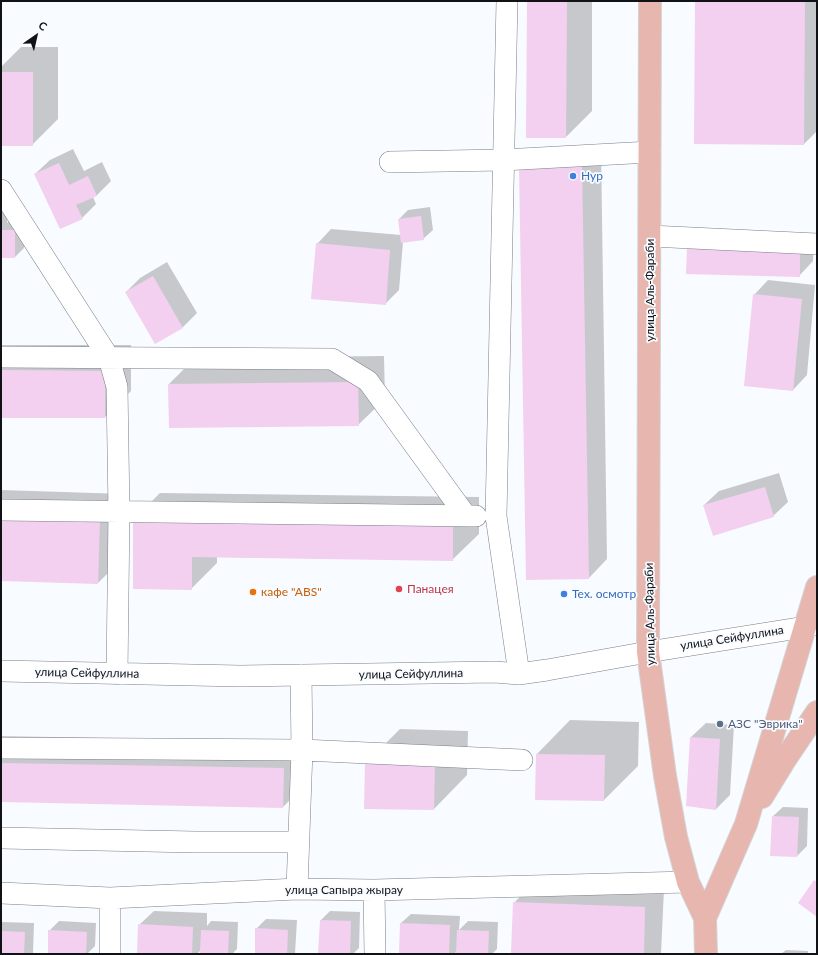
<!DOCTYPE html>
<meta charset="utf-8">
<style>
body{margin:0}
#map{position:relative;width:818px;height:955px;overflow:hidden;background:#f8fbff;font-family:Lato,sans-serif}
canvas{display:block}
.frame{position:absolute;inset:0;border:2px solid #101215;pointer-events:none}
.north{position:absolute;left:16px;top:16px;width:40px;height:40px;-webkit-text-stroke:3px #f8fbff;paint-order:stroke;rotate:34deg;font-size:11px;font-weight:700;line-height:16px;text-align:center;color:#101215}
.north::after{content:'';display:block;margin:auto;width:14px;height:18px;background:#101215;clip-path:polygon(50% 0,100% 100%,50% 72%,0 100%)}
</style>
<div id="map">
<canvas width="818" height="955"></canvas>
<div class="frame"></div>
<div class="north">С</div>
</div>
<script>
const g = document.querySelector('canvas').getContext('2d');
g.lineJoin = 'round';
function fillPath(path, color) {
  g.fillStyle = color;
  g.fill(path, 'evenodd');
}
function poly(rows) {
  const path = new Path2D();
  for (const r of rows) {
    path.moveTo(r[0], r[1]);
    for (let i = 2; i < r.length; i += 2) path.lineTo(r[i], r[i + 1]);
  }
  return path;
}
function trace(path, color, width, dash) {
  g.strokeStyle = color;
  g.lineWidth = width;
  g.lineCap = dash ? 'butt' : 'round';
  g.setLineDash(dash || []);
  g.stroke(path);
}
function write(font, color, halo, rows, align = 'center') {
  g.font = font + ' Lato,sans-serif';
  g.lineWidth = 3.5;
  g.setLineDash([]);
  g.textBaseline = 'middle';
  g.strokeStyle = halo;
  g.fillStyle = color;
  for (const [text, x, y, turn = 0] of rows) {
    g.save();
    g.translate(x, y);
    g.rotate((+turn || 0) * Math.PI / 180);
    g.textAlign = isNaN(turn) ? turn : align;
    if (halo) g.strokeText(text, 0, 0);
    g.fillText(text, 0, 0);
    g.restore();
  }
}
const shadow = poly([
 [528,1,592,1,592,111,566,137],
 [696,1,817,1,817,131,804,144],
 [21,47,58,47,58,119,32,145,1,145,1,67],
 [601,147,607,559,589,578,520,167],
 [73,149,84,171,102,162,111,181,97,195,93,197,96,204,82,218,35,174,50,160],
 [1,180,8,181,7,223,9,221,25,221,24,248,15,257,1,257],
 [430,207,433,230,423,239,403,242,399,290,385,304,317,244,331,229,401,235,399,219,408,210],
 [814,236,813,261,799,276,687,273],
 [167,262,197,313,183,327,156,343,126,292,140,278],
 [768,280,815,285,807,375,793,390,754,295],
 [1,345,131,345,131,391,105,417,1,417],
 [384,356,385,399,358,425,169,384,195,358],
 [779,473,788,502,773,516,704,505,719,491],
 [1,490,125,494,124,557,98,583,1,580],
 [160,493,479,497,479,534,452,560,217,557,217,563,191,589,134,519],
 [570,720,639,722,638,766,604,800,537,754],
 [706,723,734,725,730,795,716,809,687,805,691,737],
 [400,729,468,731,467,775,434,809,366,763],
 [1,736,310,742,309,781,283,807,1,801],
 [783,807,808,808,807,846,797,856,773,816],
 [532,884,664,889,661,954,512,954,514,903],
 [154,911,207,913,207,926,211,921,238,922,237,949,232,954,201,954,201,950,197,954,138,954,139,925],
 [330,911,360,912,359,948,353,954,319,954,321,920],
 [411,914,460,916,459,930,468,921,498,922,497,949,492,954,457,954,458,950,454,954,400,954,401,923],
 [266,919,297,920,295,954,256,954,256,929],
 [59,921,96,923,95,946,87,954,49,954,49,931],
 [1,922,34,923,33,954,1,954],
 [786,950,808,951,808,954,781,954]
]);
const building = poly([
 [527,1,567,1,566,138,526,138],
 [695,1,805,1,804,145,694,144],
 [1,72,33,72,33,146,1,146],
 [59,163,69,185,88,176,97,196,76,205,83,219,60,229,34,174],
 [582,165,589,579,526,580,519,166],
 [421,216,424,240,401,243,398,219],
 [1,230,15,230,15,258,1,258],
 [316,243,390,250,386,305,311,299],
 [687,247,800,249,800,277,686,274],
 [153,276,183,328,155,344,125,292],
 [753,294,802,299,793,391,744,386],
 [1,370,105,371,105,418,1,418],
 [358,382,359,426,169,428,168,384],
 [765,487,774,517,713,536,703,505],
 [1,516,100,519,98,584,1,581],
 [133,519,453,523,453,561,192,557,192,590,133,589],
 [690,737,720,739,716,810,686,806],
 [536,754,605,755,604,801,535,800],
 [1,763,284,768,283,808,1,802],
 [365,763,435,764,434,810,364,809],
 [772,816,799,817,797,857,770,856],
 [814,880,817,882,817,917,798,903],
 [513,902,645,907,644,954,511,954],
 [320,920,351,921,350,954,318,954],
 [400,923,450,925,449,954,399,954],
 [138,924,193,927,192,954,137,954],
 [255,928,288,930,287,954,255,954],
 [48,930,87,932,86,954,48,954],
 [201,930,229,931,228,954,200,954],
 [457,930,489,931,488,954,456,954],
 [1,931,25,932,24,954,1,954]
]);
const minor = poly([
 [507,1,496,516,519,674],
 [390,162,503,160,650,152],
 [1,190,109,358,117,387,119,512,117,674],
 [650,236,817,244],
 [1,357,332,359,368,381,466,516],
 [1,510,476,516],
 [1,671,240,676,495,672,519,674,547,670,648,652,805,627,817,624],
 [1,748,302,750,522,760],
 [1,838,195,842,298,842],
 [297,889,302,750,301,675],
 [374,890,375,954],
 [1,893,110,898,297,889,374,890,688,882],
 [110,898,110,954]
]);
const major = poly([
 [650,1,648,652,665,776,676,837,688,882,705,918],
 [762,797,786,758,817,712],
 [706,954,705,918,746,824,817,587]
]);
const markers = [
 [573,176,4,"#3f7fe0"],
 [399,589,4,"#e0444e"],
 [253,592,4,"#e8710a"],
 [564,594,4,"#3f7fe0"],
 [720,724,4,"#5c6f8a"]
];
const shopNames = [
 ["Нур",581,176],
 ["Тех. осмотр",572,594]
];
const streetNames = [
 ["улица Аль-Фараби",650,290,-90],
 ["улица Аль-Фараби",650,614,-91],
 ["улица Сейфуллина",732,638,-9],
 ["улица Сейфуллина",87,673,1],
 ["улица Сейфуллина",411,674,-1],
 ["улица Сапыра жырау",344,890]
];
const healthNames = [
 ["Панацея",407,589]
];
const foodNames = [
 ["кафе \"ABS\"",261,592]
];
const serviceNames = [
 ["АЗС \"Эврика\"",728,724]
];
fillPath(shadow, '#0003');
fillPath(building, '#f3cff0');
trace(minor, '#797f87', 22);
trace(major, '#d4d4d5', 24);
trace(minor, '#fff', 21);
trace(major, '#e7b6af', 22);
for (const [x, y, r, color] of markers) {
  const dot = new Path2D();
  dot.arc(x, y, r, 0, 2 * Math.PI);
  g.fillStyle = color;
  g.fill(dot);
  trace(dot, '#f8fbff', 1.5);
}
write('12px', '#366cbe', '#f8fbff', shopNames, 'left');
write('12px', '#101215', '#f8fbff', streetNames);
write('12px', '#be3a42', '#f8fbff', healthNames, 'left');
write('12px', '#c56008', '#f8fbff', foodNames, 'left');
write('12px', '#4e5e75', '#f8fbff', serviceNames, 'left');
</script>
